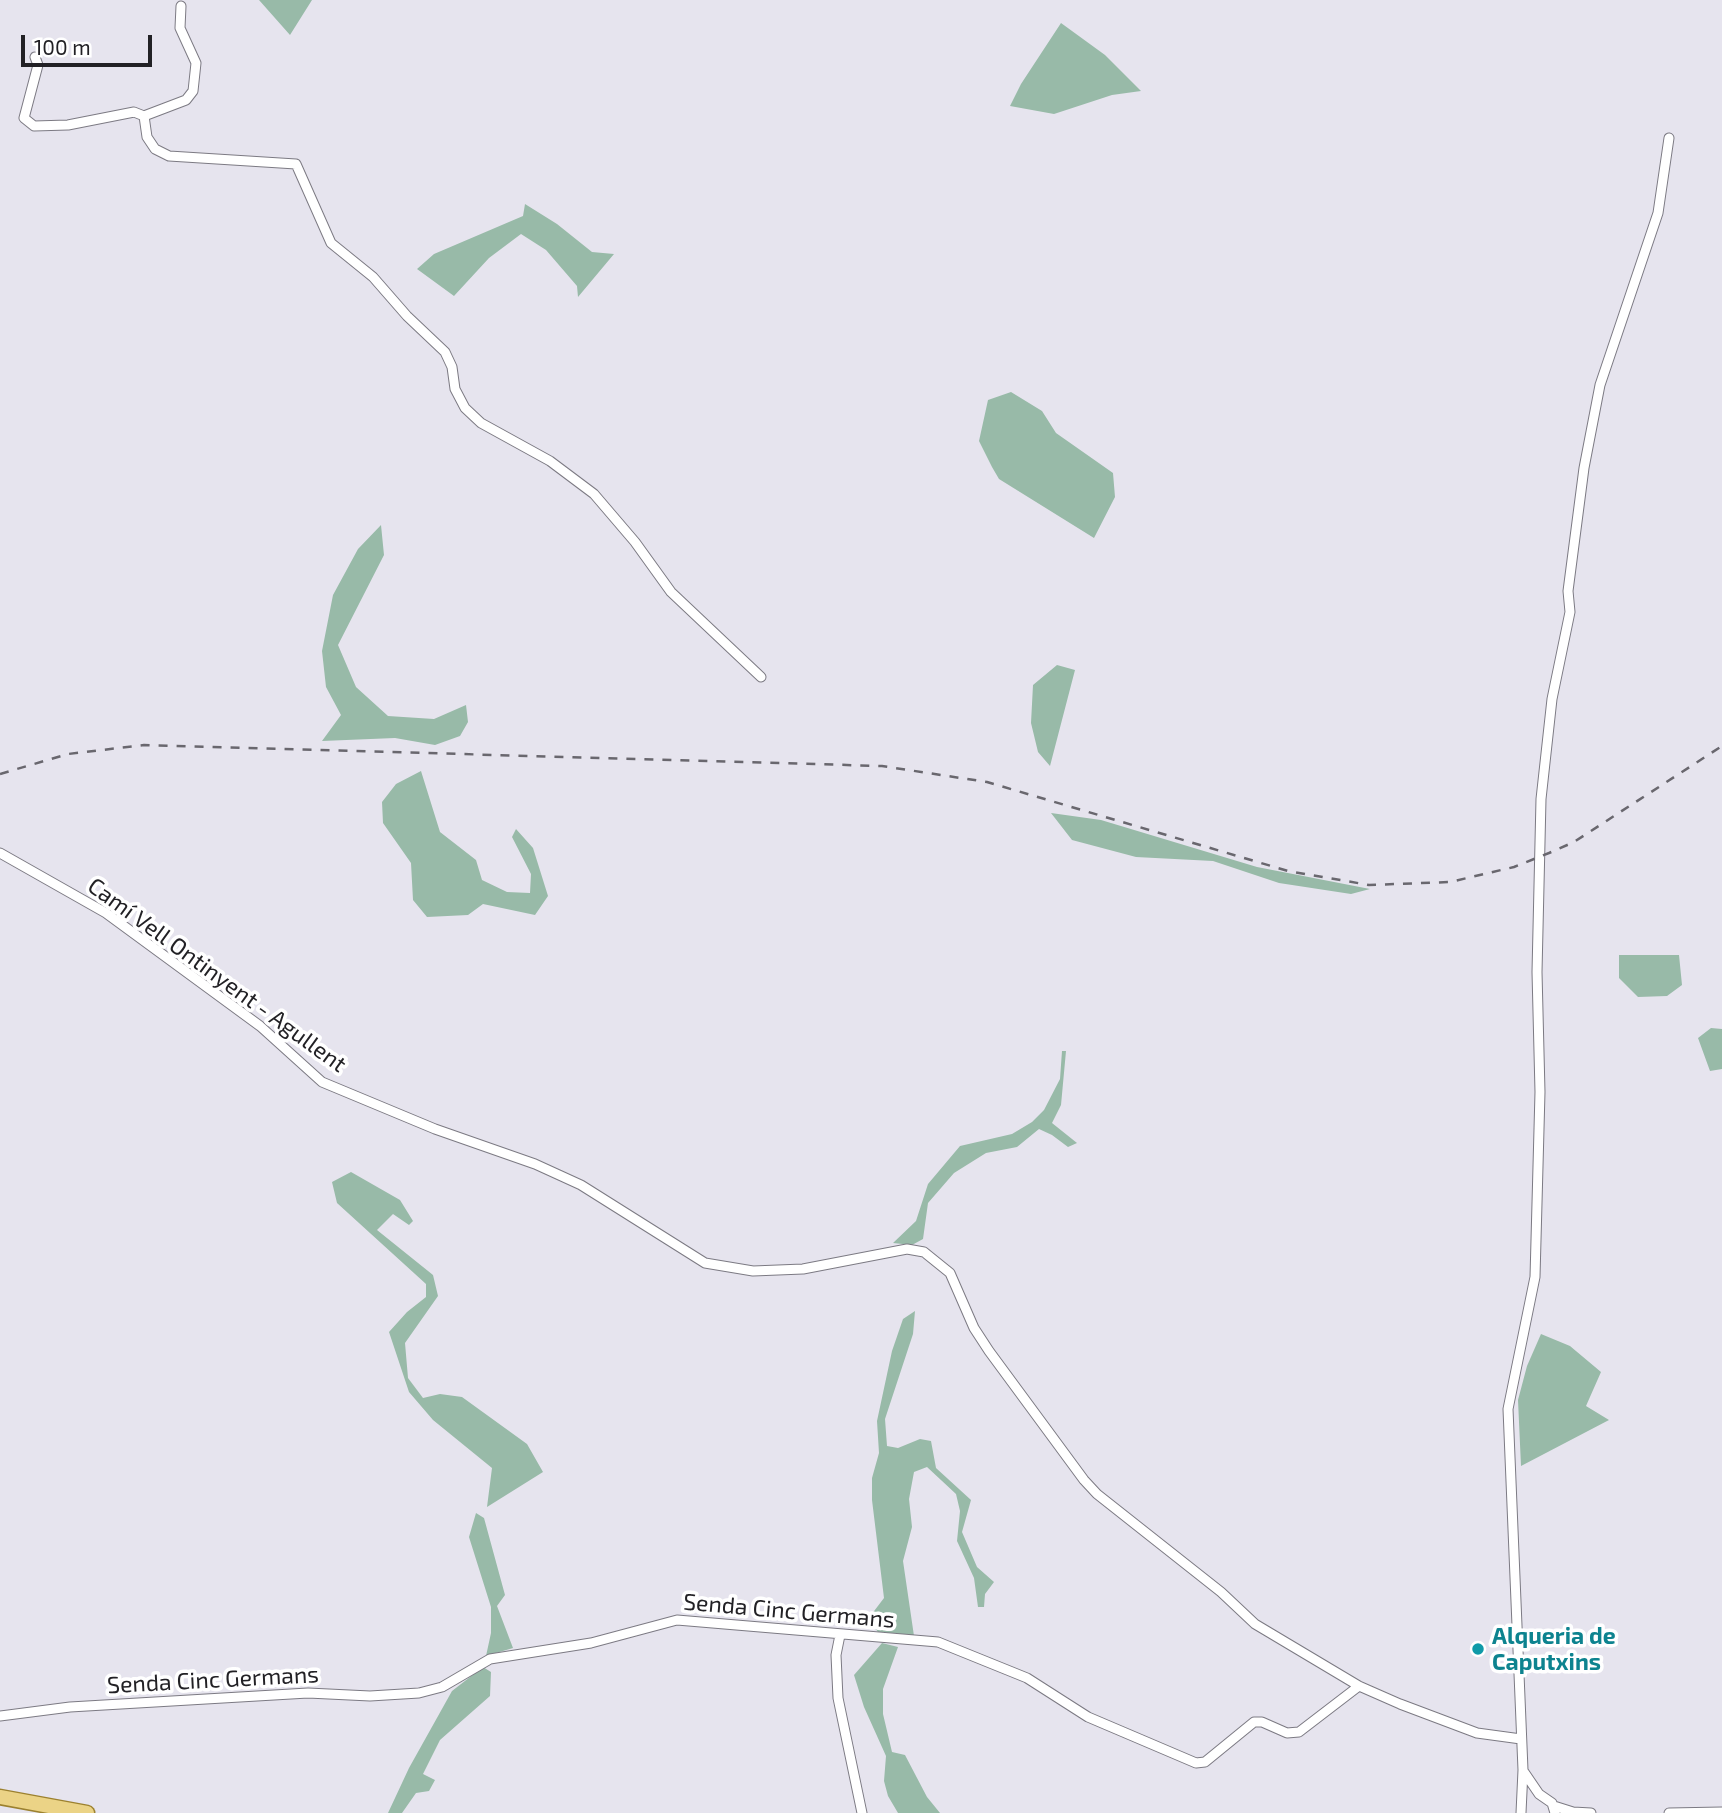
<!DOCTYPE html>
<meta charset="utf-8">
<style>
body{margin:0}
#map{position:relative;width:1722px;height:1813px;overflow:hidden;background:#e6e4ee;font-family:"Exo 2",sans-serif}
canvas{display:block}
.scale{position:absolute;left:21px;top:35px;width:131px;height:32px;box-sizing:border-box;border:4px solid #222125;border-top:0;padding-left:9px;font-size:21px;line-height:24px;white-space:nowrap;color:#222125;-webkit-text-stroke:5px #fff;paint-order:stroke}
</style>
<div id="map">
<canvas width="1722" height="1813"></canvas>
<div class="scale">100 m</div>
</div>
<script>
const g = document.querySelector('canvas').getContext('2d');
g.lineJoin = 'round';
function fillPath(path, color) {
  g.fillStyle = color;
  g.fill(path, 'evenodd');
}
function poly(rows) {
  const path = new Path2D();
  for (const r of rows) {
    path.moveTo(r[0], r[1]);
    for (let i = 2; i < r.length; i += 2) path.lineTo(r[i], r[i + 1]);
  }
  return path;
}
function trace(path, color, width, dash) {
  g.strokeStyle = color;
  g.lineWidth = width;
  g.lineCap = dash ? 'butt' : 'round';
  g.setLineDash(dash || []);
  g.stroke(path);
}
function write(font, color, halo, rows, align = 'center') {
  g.font = font + ' "Exo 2",sans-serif';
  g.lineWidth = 7;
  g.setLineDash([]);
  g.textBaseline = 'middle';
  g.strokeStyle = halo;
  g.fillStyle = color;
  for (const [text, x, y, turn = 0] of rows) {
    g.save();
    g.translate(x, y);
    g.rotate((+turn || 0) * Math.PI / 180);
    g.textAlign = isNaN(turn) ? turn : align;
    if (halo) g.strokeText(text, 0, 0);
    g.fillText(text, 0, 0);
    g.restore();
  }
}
const forest = poly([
 [259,0,312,0,290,35],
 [1061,23,1105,55,1141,91,1112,95,1054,114,1010,106,1021,84],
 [525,204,557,224,592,252,614,254,578,297,577,286,546,250,521,234,489,258,454,296,417,269,434,254,523,216],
 [1011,392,1042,411,1056,433,1113,473,1115,497,1094,538,999,479,992,467,979,441,988,400],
 [381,525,384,555,338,645,356,687,388,716,434,719,466,705,468,722,460,736,435,745,395,738,322,741,341,715,326,687,322,651,333,595,358,549],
 [1057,665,1075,670,1050,766,1038,752,1031,723,1033,685],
 [421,771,440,832,476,860,482,880,507,892,530,893,531,874,512,837,516,829,533,848,548,896,535,915,483,904,468,915,427,917,413,900,411,863,383,823,382,802,396,784],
 [1051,813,1101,820,1257,867,1370,889,1351,894,1279,883,1213,861,1136,857,1072,840],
 [1619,955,1679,955,1682,985,1667,996,1638,997,1619,978],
 [1711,1028,1722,1029,1722,1069,1710,1071,1698,1038],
 [1062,1051,1066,1051,1061,1105,1052,1123,1077,1143,1068,1147,1052,1135,1039,1129,1017,1147,986,1153,954,1173,928,1203,923,1239,912,1245,893,1243,916,1221,928,1184,960,1146,1012,1134,1032,1122,1044,1110,1060,1079],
 [351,1172,400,1200,413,1221,409,1225,393,1214,377,1230,433,1275,438,1296,405,1343,408,1378,423,1398,440,1394,462,1397,527,1444,543,1472,487,1507,492,1468,433,1420,409,1392,389,1332,407,1312,426,1297,426,1284,337,1203,332,1182],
 [915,1311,913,1334,885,1419,887,1446,898,1448,920,1439,931,1441,936,1468,971,1500,962,1532,977,1567,994,1582,985,1594,984,1607,978,1607,974,1578,957,1541,960,1511,956,1494,927,1467,914,1472,909,1499,912,1527,903,1561,914,1636,881,1636,868,1619,884,1598,872,1500,872,1478,879,1453,877,1421,892,1351,903,1319],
 [1541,1334,1570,1346,1601,1372,1586,1406,1609,1420,1521,1466,1518,1400,1527,1366],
 [476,1513,484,1518,505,1595,497,1606,513,1648,486,1656,491,1633,491,1607,469,1537],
 [882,1643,898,1647,883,1689,883,1714,892,1752,905,1755,927,1797,940,1813,898,1813,888,1796,884,1781,886,1756,864,1707,854,1675],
 [483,1667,491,1672,490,1696,440,1740,423,1774,435,1780,429,1791,416,1793,402,1813,388,1813,409,1768,452,1691]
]);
const street = poly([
 [35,57,38,65,24,118,34,126,68,125,134,112,144,116,147,137,155,149,169,156,296,164,331,243,373,277,407,316,445,352,452,367,455,389,465,408,481,423,550,461,594,494,635,542,671,592,761,677],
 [144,116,186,100,193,91,196,63,180,28,181,6],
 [0,853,106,913,260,1026,322,1082,435,1129,535,1164,581,1185,705,1263,753,1271,803,1269,907,1249,924,1252,950,1273,974,1328,989,1351,1084,1480,1097,1494,1221,1592,1255,1624,1359,1686,1400,1704,1477,1733,1521,1739],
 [840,1635,836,1655,838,1698,862,1813],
 [0,1716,70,1707,308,1693,370,1696,419,1693,442,1687,490,1659,591,1643,677,1620,938,1642,1027,1678,1088,1717,1196,1763,1205,1762,1254,1722,1262,1722,1287,1733,1299,1732,1359,1686],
 [1524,1772,1539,1794,1552,1803,1555,1813],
 [1554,1806,1573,1812,1591,1813],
 [1521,1813,1523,1770,1508,1409,1535,1277,1540,1092,1537,972,1541,799,1552,699,1570,612,1568,591,1584,468,1600,385,1658,213,1669,138],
 [1669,1813,1722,1812]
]);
const primary = poly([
 [0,1797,87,1813]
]);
const rail = poly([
 [0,774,68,754,144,745,882,766,987,782,1288,871,1369,885,1450,882,1514,867,1549,853,1574,842,1722,746]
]);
const markers = [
 [1478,1649,7,"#0f9aa8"]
];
const streetNames = [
 ["Camí Vell Ontinyent - Agullent",217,975,36],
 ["Senda Cinc Germans",789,1611,5],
 ["Senda Cinc Germans",213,1680,-3]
];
const cultureNames = [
 ["Alqueria de",1492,1636],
 ["Caputxins",1492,1662]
];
fillPath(forest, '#98baa8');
trace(street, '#7c7a83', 11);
trace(primary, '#9c812f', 17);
trace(street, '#fff', 9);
trace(primary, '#ebd386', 14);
trace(rail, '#69676e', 2.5, [9, 9]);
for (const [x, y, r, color] of markers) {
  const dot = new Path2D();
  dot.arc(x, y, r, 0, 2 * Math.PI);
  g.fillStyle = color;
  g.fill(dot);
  trace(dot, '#fff', 2.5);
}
write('23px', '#222125', '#fff', streetNames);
write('bold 23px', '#0d838f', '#fff', cultureNames, 'left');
</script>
